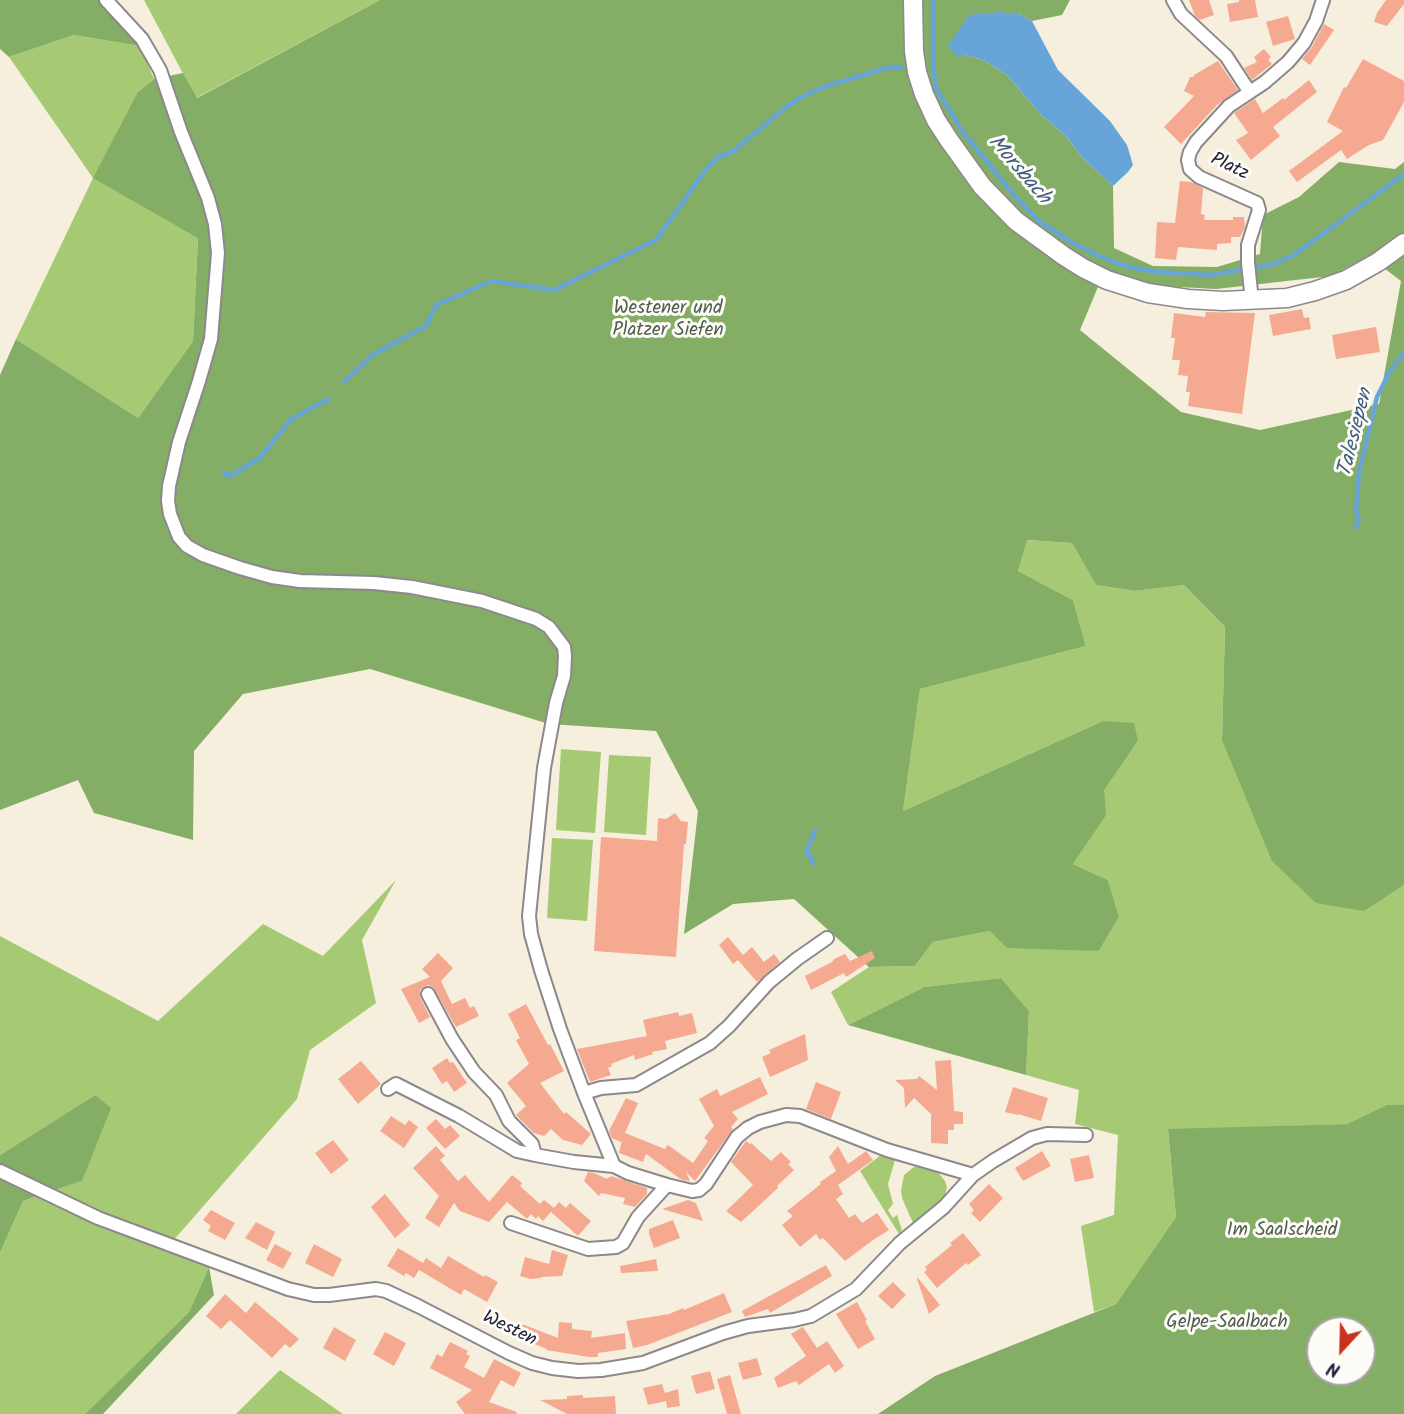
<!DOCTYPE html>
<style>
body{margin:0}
#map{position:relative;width:1404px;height:1414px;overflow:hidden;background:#f7efdd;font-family:Kalam,sans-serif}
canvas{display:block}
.north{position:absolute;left:1306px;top:1316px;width:70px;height:70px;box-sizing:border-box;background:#fdfcf7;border:2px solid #a5a5ac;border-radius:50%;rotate:202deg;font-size:19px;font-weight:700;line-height:28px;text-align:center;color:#22223b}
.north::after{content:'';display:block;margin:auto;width:24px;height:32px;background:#c8321e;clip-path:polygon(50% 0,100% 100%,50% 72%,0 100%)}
</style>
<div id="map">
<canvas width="1404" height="1414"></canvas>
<div class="north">N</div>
</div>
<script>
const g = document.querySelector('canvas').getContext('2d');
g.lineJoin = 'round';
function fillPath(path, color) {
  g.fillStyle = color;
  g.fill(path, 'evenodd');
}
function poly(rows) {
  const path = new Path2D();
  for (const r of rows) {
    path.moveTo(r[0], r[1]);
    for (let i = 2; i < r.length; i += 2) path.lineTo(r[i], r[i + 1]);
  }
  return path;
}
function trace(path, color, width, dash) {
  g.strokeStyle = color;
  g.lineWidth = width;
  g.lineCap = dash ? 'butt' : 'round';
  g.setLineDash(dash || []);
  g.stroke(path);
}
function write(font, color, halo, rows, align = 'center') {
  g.font = font + ' Kalam,sans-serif';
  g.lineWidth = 6;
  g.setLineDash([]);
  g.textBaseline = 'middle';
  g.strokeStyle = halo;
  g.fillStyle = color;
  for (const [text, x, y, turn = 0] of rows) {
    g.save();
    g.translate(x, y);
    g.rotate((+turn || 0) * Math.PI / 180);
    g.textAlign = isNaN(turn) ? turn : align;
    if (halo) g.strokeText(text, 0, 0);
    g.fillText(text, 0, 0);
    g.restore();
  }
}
const green = poly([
 [144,0,380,0,196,98],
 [74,35,140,46,154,79,138,92,198,237,193,341,138,418,16,339,93,178,9,57],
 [1026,540,1072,543,1096,585,1135,591,1184,585,1225,627,1222,740,1364,910,1404,885,1404,1105,1386,1106,1347,1124,1168,1130,1176,1217,1116,1304,1094,1312,1081,1226,1114,1215,1118,1135,1075,1124,1079,1090,1026,1075,1029,1011,1001,978,924,987,848,1025,831,992,869,967,915,966,933,942,990,931,1099,951,1119,917,1108,880,1073,864,1105,815,1103,790,1138,741,1103,721,903,811,920,689,1086,646,1073,600,1018,571],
 [561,749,601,752,595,833,556,830],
 [609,755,651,757,646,835,604,832],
 [552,838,593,840,587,921,547,918],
 [396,880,362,940,376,1003,310,1050,297,1099,165,1250,209,1267,189,1312,85,1414,0,1414,0,1253,23,1201,82,1181,95,1095,0,1155,0,936,158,1021,263,924,323,956],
 [881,1155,895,1160,888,1184,893,1204,888,1210,893,1218,897,1215,902,1230,899,1234,860,1171],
 [914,1167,929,1167,936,1170,945,1181,947,1187,945,1196,913,1223,902,1198,901,1190,904,1175],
 [280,1370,343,1414,236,1414]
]);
const forest = poly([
 [0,0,98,0,140,46,74,35,9,57,0,49],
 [380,0,1070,0,1062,15,1032,21,1019,14,956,55,966,55,985,61,1007,75,1042,116,1066,136,1082,157,1113,186,1114,248,1153,266,1217,267,1260,254,1263,215,1299,197,1339,162,1395,169,1404,162,1404,885,1364,911,1316,903,1272,861,1222,740,1225,627,1184,585,1135,591,1096,585,1072,543,1027,540,1018,571,1073,600,1086,646,920,689,903,811,1103,721,1134,723,1138,741,1104,790,1106,815,1073,864,1108,880,1119,917,1099,951,1007,948,990,931,933,942,915,966,869,967,794,899,733,904,684,934,698,811,656,731,549,724,370,669,243,694,194,751,193,840,94,813,78,780,0,810,0,375,16,339,138,418,193,341,198,238,93,178,138,92,154,79,183,73,197,98],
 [1368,256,1401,281,1379,404,1260,430,1181,412,1080,330,1105,270,1161,286,1216,289,1331,276],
 [1001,978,1029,1011,1026,1075,848,1025,924,987],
 [95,1095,111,1108,82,1181,23,1201,0,1253,0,1155],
 [1387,1105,1404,1105,1404,1414,878,1414,935,1376,1116,1304,1176,1217,1168,1129,1347,1124],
 [1320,1330,1362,1330,1362,1372,1320,1372],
 [209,1267,214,1295,103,1414,85,1414,189,1312]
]);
const water = poly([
 [999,12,1019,14,1032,21,1058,70,1110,121,1127,145,1133,165,1128,172,1113,186,1082,157,1066,136,1042,116,1007,75,985,61,966,55,956,55,948,46,969,15]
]);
const stream = poly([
 [933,0,933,66,936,88,963,132,1013,194,1039,221,1071,242,1101,257,1125,266,1157,272,1210,275,1274,264,1294,255,1404,174],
 [344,382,372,355,426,326,436,305,491,281,554,290,656,240,706,169,720,156,732,152,786,107,802,97,823,87,890,67,902,67],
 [224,474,232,475,261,457,291,419,329,399],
 [1355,527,1359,520,1356,511,1359,472,1377,397,1389,373,1404,352],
 [813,864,811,856,806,853,815,831]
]);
const building = poly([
 [1189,0,1209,0,1214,15,1200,20,1195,16],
 [1239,0,1255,0,1258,17,1230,22,1227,4,1239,2],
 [1386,0,1404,0,1404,4,1387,26,1374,22,1377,13],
 [1288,16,1295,39,1273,46,1266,22],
 [1324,24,1334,30,1310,65,1302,59,1312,47],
 [1264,49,1271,57,1268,60,1272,64,1252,80,1244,68,1257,62,1254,57],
 [1363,59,1404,81,1404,102,1383,140,1369,145,1347,159,1341,150,1297,182,1289,171,1343,131,1327,122,1344,87,1346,88],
 [1218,61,1238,90,1217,105,1181,144,1164,127,1194,96,1184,91,1190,77,1193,77,1194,75],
 [1309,80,1317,92,1273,127,1280,136,1251,160,1236,140,1248,133,1234,113,1255,99,1263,113,1283,98,1284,100],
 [1180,181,1191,182,1203,188,1201,214,1205,215,1204,220,1233,220,1233,217,1244,217,1245,227,1240,237,1231,237,1231,243,1217,244,1217,250,1178,247,1176,260,1155,258,1157,222,1175,223],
 [1302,309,1304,318,1309,317,1311,329,1273,336,1269,315],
 [1206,312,1255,313,1242,414,1188,406,1190,392,1186,392,1188,376,1178,375,1180,360,1172,360,1175,338,1171,338,1174,313,1205,317],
 [1376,327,1380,352,1336,359,1332,335],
 [675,813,681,821,688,822,686,844,684,844,676,957,594,951,601,837,657,841,658,818,666,819],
 [728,937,743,955,752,947,764,962,774,954,780,962,757,982,738,960,733,964,719,945],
 [872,951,875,958,846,977,844,973,811,990,805,976,832,962,834,959,845,954,850,961],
 [438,953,453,968,441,981,452,1004,465,998,470,1008,474,1006,479,1016,456,1027,433,987,428,985,420,990,420,997,430,1017,419,1023,401,989,430,977,422,969],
 [526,1004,548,1045,550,1044,564,1071,540,1083,564,1114,566,1112,591,1134,582,1145,563,1140,551,1129,544,1136,534,1133,516,1115,526,1106,507,1083,529,1064,516,1040,520,1038,508,1014],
 [678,1012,679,1016,692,1013,697,1033,665,1041,667,1049,652,1052,653,1054,635,1060,634,1055,611,1064,612,1066,608,1068,611,1075,590,1082,577,1049,647,1036,643,1020],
 [805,1034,808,1060,770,1077,762,1057,771,1053,769,1050],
 [447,1058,450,1063,453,1062,467,1083,454,1092,447,1081,442,1084,432,1068],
 [951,1060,954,1111,963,1112,963,1124,954,1124,954,1130,948,1130,948,1144,931,1143,931,1114,914,1098,905,1108,904,1088,895,1080,917,1079,919,1076,937,1090,935,1061],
 [361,1061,381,1084,358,1104,338,1079],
 [760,1077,768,1094,732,1112,738,1119,731,1127,733,1129,695,1181,686,1172,690,1181,682,1180,646,1154,643,1162,619,1153,622,1140,621,1142,612,1138,609,1131,626,1098,638,1103,625,1133,665,1149,668,1145,693,1163,708,1141,704,1138,714,1126,699,1099,717,1089,720,1096],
 [816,1082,841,1092,831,1119,806,1109],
 [1013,1087,1048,1098,1041,1121,1018,1114,1018,1115,1005,1112],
 [391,1116,405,1125,409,1120,418,1127,404,1148,380,1131],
 [436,1119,445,1129,450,1125,460,1136,445,1149,426,1128],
 [333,1140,349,1160,331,1174,315,1153],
 [746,1141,750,1144,751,1143,771,1161,781,1152,791,1162,788,1164,794,1170,777,1186,778,1188,741,1222,726,1211,753,1185,731,1162],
 [436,1146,445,1156,440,1160,458,1181,465,1175,489,1202,512,1175,522,1183,520,1186,540,1204,544,1200,554,1208,559,1202,566,1208,570,1203,591,1221,578,1236,551,1212,543,1221,538,1216,536,1219,531,1214,527,1219,507,1202,489,1222,460,1211,454,1203,439,1227,425,1218,439,1196,413,1168],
 [838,1146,848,1164,866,1151,873,1160,838,1185,843,1194,836,1199,849,1218,855,1214,862,1223,877,1213,889,1230,873,1240,845,1261,823,1238,820,1240,816,1234,800,1247,782,1225,793,1216,787,1211,821,1184,820,1182,836,1171,829,1157],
 [1042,1151,1051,1166,1023,1181,1015,1168],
 [1089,1155,1094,1178,1075,1182,1070,1159],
 [588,1172,594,1173,607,1179,608,1177,610,1178,611,1176,647,1188,647,1194,635,1207,623,1204,625,1198,601,1193,599,1196,584,1181],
 [989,1184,1003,1198,980,1222,971,1213,974,1210,969,1204],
 [385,1194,410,1225,395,1238,371,1207],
 [688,1200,696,1203,703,1221,662,1209],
 [211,1210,235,1223,225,1240,208,1231,211,1226,203,1220],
 [673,1220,680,1238,654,1248,649,1234,649,1229],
 [256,1222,275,1232,267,1250,245,1238],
 [963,1233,981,1255,968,1265,966,1263,937,1288,924,1272,927,1270,925,1267,952,1245,950,1243],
 [275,1244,292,1253,283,1269,266,1260],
 [314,1244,342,1259,333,1277,305,1263],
 [398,1248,423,1263,422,1265,426,1258,441,1268,448,1256,484,1277,485,1275,498,1282,487,1302,464,1289,461,1295,419,1270,414,1278,406,1273,404,1276,387,1266],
 [552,1250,568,1255,562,1276,541,1277,541,1278,530,1279,520,1276,525,1257,549,1264],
 [656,1259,658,1271,621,1273,620,1266],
 [826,1265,832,1276,770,1313,768,1309,745,1317,742,1311],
 [918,1278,940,1305,929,1314,917,1279],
 [893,1282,906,1295,892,1309,878,1296],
 [724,1293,732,1312,647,1345,633,1348,626,1321,669,1314,683,1308,684,1310],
 [225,1294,246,1313,255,1302,299,1339,290,1348,285,1344,272,1358,230,1320,221,1329,206,1316],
 [857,1302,867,1320,865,1321,875,1339,858,1349,836,1314],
 [559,1322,572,1323,572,1329,592,1331,591,1338,625,1333,626,1349,598,1353,598,1357,589,1357,546,1350,547,1349,517,1337,522,1324,558,1338],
 [334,1327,356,1340,345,1361,323,1348],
 [803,1327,817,1348,827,1341,844,1366,835,1373,829,1364,799,1385,796,1381,778,1388,774,1378,806,1356,791,1334],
 [385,1332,406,1343,394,1366,373,1354],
 [450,1342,468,1351,466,1354,470,1356,464,1367,484,1378,494,1359,521,1373,514,1387,501,1380,489,1402,517,1412,516,1414,465,1414,456,1402,472,1390,430,1368,437,1354,442,1357],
 [757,1358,762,1375,743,1380,738,1363],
 [710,1371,715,1389,696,1394,691,1376],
 [730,1375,741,1414,727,1414,717,1379],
 [662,1384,665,1393,678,1389,680,1406,667,1408,666,1401,648,1405,643,1388],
 [583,1395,583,1398,615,1396,616,1414,567,1414,540,1400,567,1399,567,1396]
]);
const street = poly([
 [106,0,142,39,160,70,181,132,208,198,215,224,218,253,211,339,199,381,179,442,169,486,168,501,170,514,179,537,187,546,203,555,240,568,272,577,300,581,374,583,412,587,482,601,536,619,549,627,564,647,565,656,564,676,556,703,544,768,529,916,531,934,541,970,560,1029,584,1093,614,1166,628,1173,667,1185,692,1191,699,1190,706,1184,737,1137,748,1128,760,1122,786,1115,800,1116,887,1150,973,1175],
 [1173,0,1181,14,1226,56,1249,91],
 [1252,301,1248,263,1248,245,1259,210,1257,203,1199,177,1190,169,1188,160,1190,152,1196,142,1229,106,1265,82,1288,62,1304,43,1316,21,1323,0],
 [428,994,452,1039,474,1072,496,1095,509,1121,532,1144,535,1155,574,1162,614,1166],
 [388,1089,396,1084,459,1116,517,1151,535,1155],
 [584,1093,601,1088,636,1085,710,1043,729,1026,769,982,797,959,827,938],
 [0,1171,98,1218,288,1289,314,1295,329,1295,376,1289,386,1291,418,1306,509,1353,532,1363,552,1368,578,1371,601,1370,643,1363,723,1333,748,1326,794,1320,811,1316,856,1289,900,1243,944,1207,973,1175,993,1161,1032,1138,1047,1134,1086,1135],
 [511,1223,588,1249,616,1247,623,1243,638,1217,667,1185]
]);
const secondary = poly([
 [913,0,914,51,917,72,924,94,936,120,949,140,982,186,1016,221,1064,256,1083,268,1107,280,1148,293,1188,299,1223,301,1287,298,1315,291,1346,280,1378,262,1404,243]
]);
const streetNames = [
 ["Platz",1229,168,25],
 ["Westen",509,1330,26]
];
const parkNames = [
 ["Westener und",668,310],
 ["Platzer Siefen",668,332],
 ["Im Saalscheid",1282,1232],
 ["Gelpe-Saalbach",1227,1324]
];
const waterNames = [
 ["Morsbach",1018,171,49],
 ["Talesiepen",1357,433,-76]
];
fillPath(green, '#a6ca73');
fillPath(forest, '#84ae65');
fillPath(water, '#67a4d8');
trace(stream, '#67a4d8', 4.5);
fillPath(building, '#f5a991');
trace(street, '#8c888c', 16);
trace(secondary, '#8c888c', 21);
trace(street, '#fff', 12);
trace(secondary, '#fff', 18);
write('19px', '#22223b', '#fdfcf7', streetNames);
write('19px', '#505d4f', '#fdfcf7', parkNames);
write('italic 21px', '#415c82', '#fdfcf7', waterNames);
</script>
